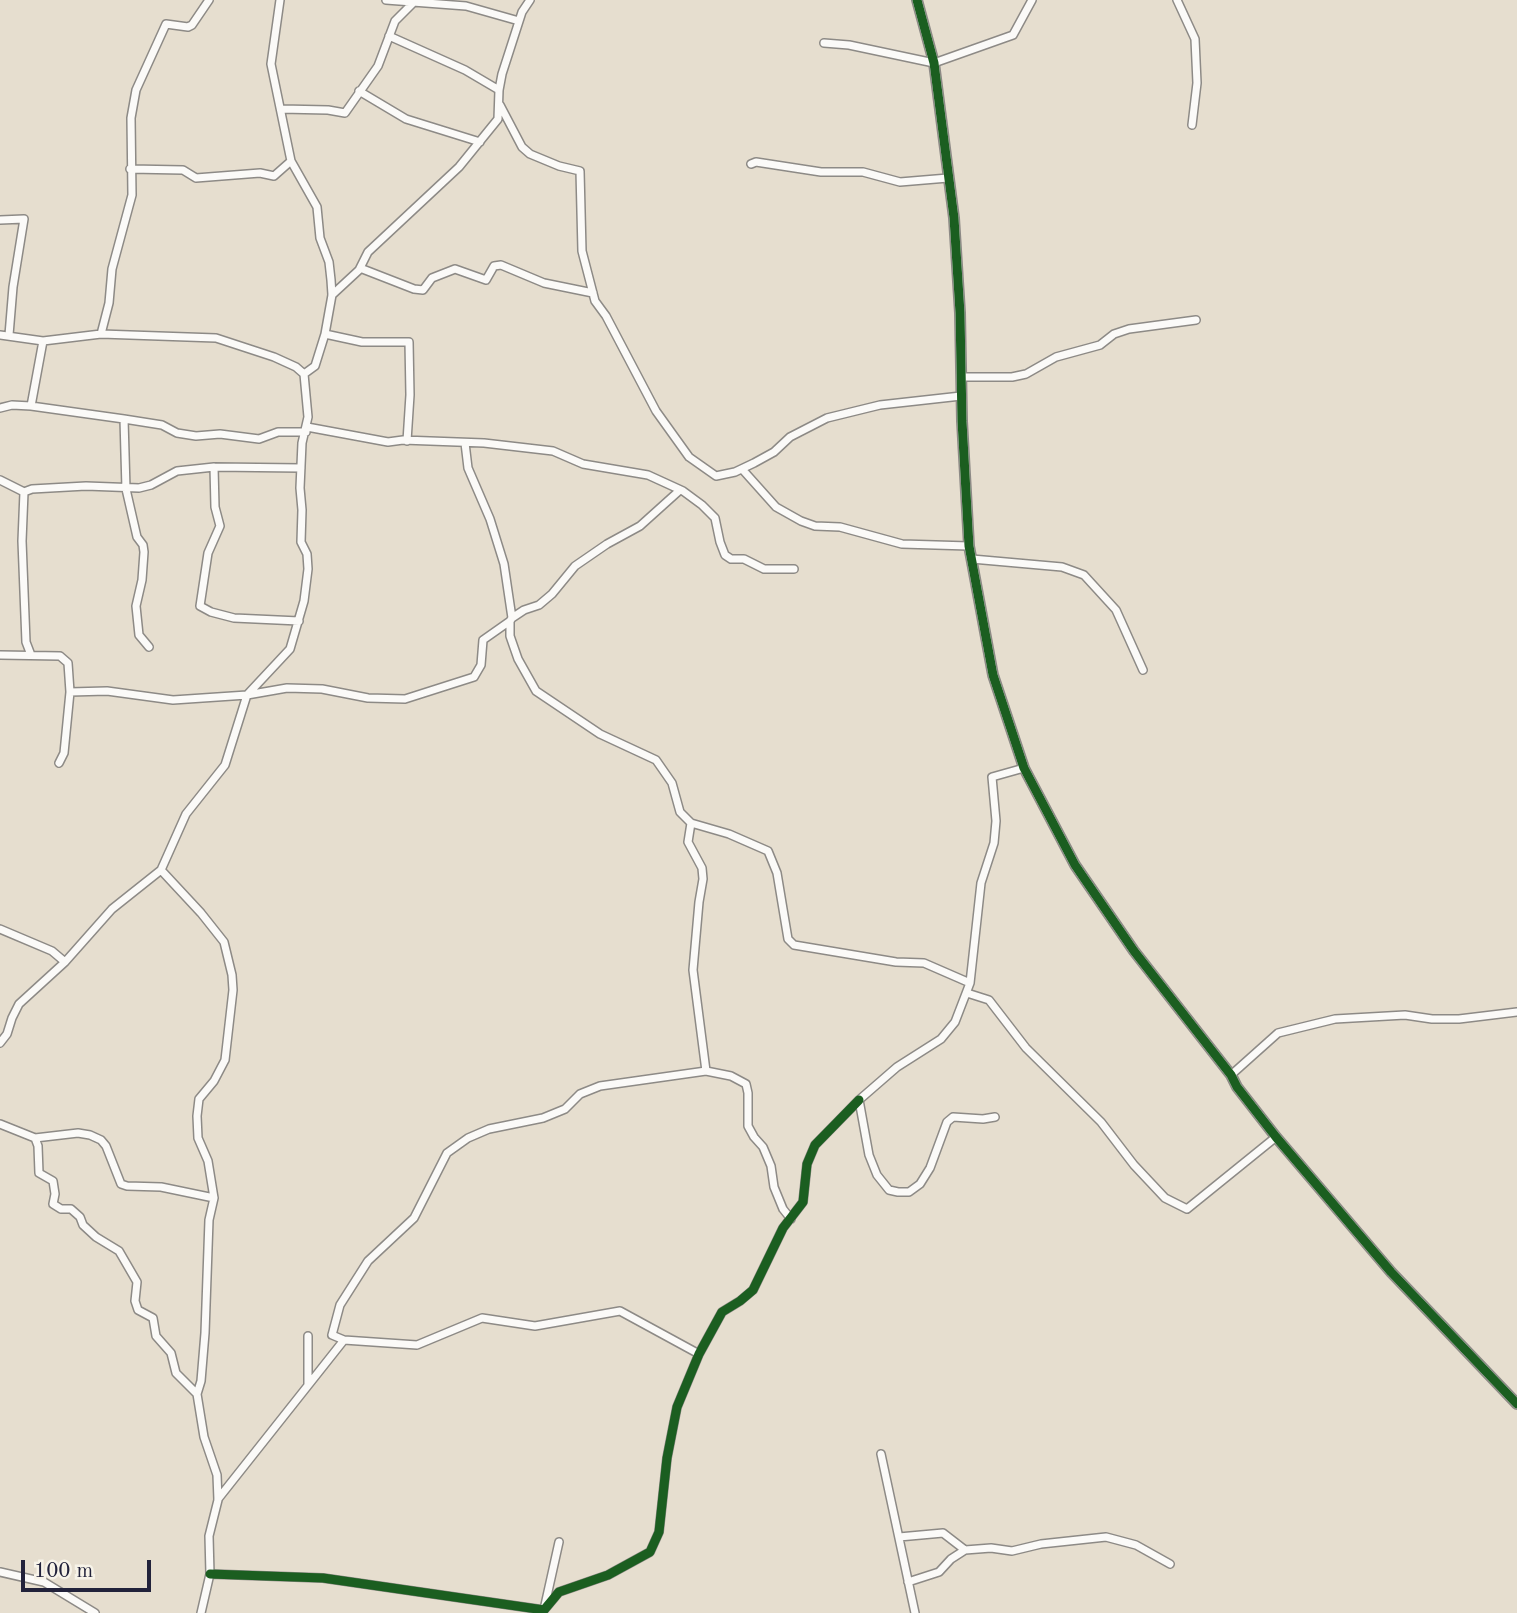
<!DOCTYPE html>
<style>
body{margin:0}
#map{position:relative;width:1517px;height:1613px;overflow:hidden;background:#e6decf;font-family:"Old Standard TT",serif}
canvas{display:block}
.scale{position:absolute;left:21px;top:1560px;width:130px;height:32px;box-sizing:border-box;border:4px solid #22223b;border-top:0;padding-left:9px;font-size:21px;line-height:24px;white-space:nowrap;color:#22223b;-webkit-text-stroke:5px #f7f3e8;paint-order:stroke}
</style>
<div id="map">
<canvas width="1517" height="1613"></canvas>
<div class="scale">100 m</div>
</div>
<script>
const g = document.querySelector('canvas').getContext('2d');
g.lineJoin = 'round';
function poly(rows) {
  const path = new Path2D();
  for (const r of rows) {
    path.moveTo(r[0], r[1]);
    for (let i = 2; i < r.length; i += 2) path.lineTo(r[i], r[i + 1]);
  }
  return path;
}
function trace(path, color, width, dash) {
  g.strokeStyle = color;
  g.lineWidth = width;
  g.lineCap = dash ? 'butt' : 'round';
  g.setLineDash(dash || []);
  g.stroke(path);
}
const minor = poly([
 [386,0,466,6,519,21],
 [1177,0,1195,39,1197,83,1192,125],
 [389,36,465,70,499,90],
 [824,43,849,45,934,63,1013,35,1032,0],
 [359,91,406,119,480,142],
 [500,105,522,147,530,154,559,166,580,171,582,251,595,301,606,316,656,411,689,457,716,476,735,472,754,463,774,452,790,437,827,418,880,405,961,396],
 [281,109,328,110,345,113,378,66,395,21,414,2],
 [751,164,756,162,821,172,863,172,900,182,948,178],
 [130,169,183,170,196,178,260,173,274,176,291,161],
 [0,220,24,219,13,287,9,335],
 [360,268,414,289,423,290,432,278,455,269,486,280,494,266,501,265,544,283,593,293],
 [332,295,359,270,368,252,459,167,498,119,499,90,502,74,522,12,530,0],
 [101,334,109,303,112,269,132,195,131,118,136,90,166,24,188,27,192,25,209,0],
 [325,334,362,342,409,342,410,395,407,441],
 [0,335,43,341,101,334,216,338,274,357,296,367,304,374,315,366,325,334,332,295,331,280,329,262,320,238,317,207,291,161,271,64,280,0],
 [961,377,1012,377,1026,374,1056,357,1100,345,1114,334,1129,329,1196,320],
 [31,406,43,341],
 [0,408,12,405,31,406,124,419,162,425,177,433,196,436,220,434,259,439,278,432,306,432],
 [124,419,126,489,137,537,143,545,144,552,142,580,136,606,139,635,149,647],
 [307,427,388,442,403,440,484,443,553,451,583,464,648,475,683,491,702,505,715,518,720,542,725,555,731,559,744,559,764,569,794,569],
 [465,443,468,468,490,519,504,564,512,618,510,621,510,636,518,659,536,691,600,734,656,760,672,783,680,812,691,823,729,834,768,851,777,873,788,939,794,945,896,962,924,963,970,983],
 [214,467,215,507,220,526,208,553,200,606,211,612,234,618,299,621],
 [742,469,776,507,801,521,815,526,840,527,902,544,969,546],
 [0,480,24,492,22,541,26,642,31,655],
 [24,492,32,489,86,486,139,488,151,485,177,471,214,467,301,468],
 [972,559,1062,567,1084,575,1116,610,1143,670],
 [512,618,524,610,539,605,552,594,575,566,607,544,640,526,680,490],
 [0,655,60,656,68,663,70,692,107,691,173,700,247,695,287,688,322,689,368,698,405,699,474,677,481,665,483,640,510,621],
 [59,763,64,753,70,692],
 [691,823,688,842,702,868,703,879,699,902,693,970,706,1071],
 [161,870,201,913,224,942,232,975,233,990,225,1060,214,1081,199,1099,197,1116,198,1138,208,1161,214,1198,209,1220,205,1333,201,1381,197,1394],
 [0,929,52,951,65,962,19,1004,12,1018,7,1034,0,1043],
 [65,962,112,909,161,870,186,814,225,765,247,695,290,649,304,601,308,569,307,554,301,542,302,510,300,488,302,443,308,417,304,374],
 [967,993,989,1000,1026,1048,1101,1122,1134,1165,1165,1198,1187,1209,1276,1137],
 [1231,1075,1278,1033,1335,1019,1405,1015,1432,1019,1459,1019,1517,1012],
 [995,1117,983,1119,953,1117,947,1122,930,1168,920,1184,909,1192,898,1192,889,1190,877,1175,869,1155,859,1100,897,1067,941,1039,955,1022,970,983,981,883,994,843,996,821,992,777,1024,768],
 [0,1124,35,1138,38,1146,39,1173,53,1181,55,1194,53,1204,61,1209,71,1209,80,1217,83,1225,96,1237,119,1251,137,1282,135,1301,138,1310,153,1318,156,1336,171,1353,176,1373,197,1394,204,1437,217,1475,218,1500,209,1536,210,1574,201,1613],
 [35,1138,78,1133,90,1135,101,1140,106,1146,121,1184,127,1186,161,1187,214,1198],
 [308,1336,308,1384],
 [344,1340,332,1335,340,1305,368,1261,414,1218,447,1153,468,1138,489,1129,543,1118,565,1109,580,1094,600,1086,706,1071,731,1076,746,1084,748,1093,748,1126,754,1137,763,1147,771,1166,774,1187,783,1209,791,1219],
 [881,1454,915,1613],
 [218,1499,344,1340,417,1345,482,1318,535,1326,620,1311,699,1354],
 [899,1537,943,1533,965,1550,991,1548,1012,1551,1041,1544,1106,1537,1136,1545,1170,1564],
 [0,1572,44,1582,95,1613],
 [210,1574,323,1578,544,1610,559,1592,608,1575,650,1552,659,1532,667,1458,677,1407,699,1354,722,1312,740,1301,753,1290,783,1228,803,1202,807,1164,815,1145,859,1100],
 [908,1582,939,1572,951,1559,965,1550],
 [545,1605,559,1542]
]);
const tertiary = poly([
 [917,0,934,63,954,218,960,313,962,421,969,546,993,675,1024,768,1075,865,1134,951,1231,1075,1237,1087,1276,1137,1391,1272,1517,1404]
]);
const cycleway = poly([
 [917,0,934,63,954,218,960,313,962,421,969,546,993,675,1024,768,1075,865,1134,951,1231,1075,1237,1087,1276,1137,1391,1272,1517,1404],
 [210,1574,323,1578,544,1610,559,1592,608,1575,650,1552,659,1532,667,1458,677,1407,699,1354,722,1312,740,1301,753,1290,783,1228,803,1202,807,1164,815,1145,859,1100]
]);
trace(minor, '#8d8a86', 10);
trace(tertiary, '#8d8a86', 12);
trace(minor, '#fbfaf8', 7);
trace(tertiary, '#fbfaf8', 9);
trace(cycleway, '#1b5e20', 9);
</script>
